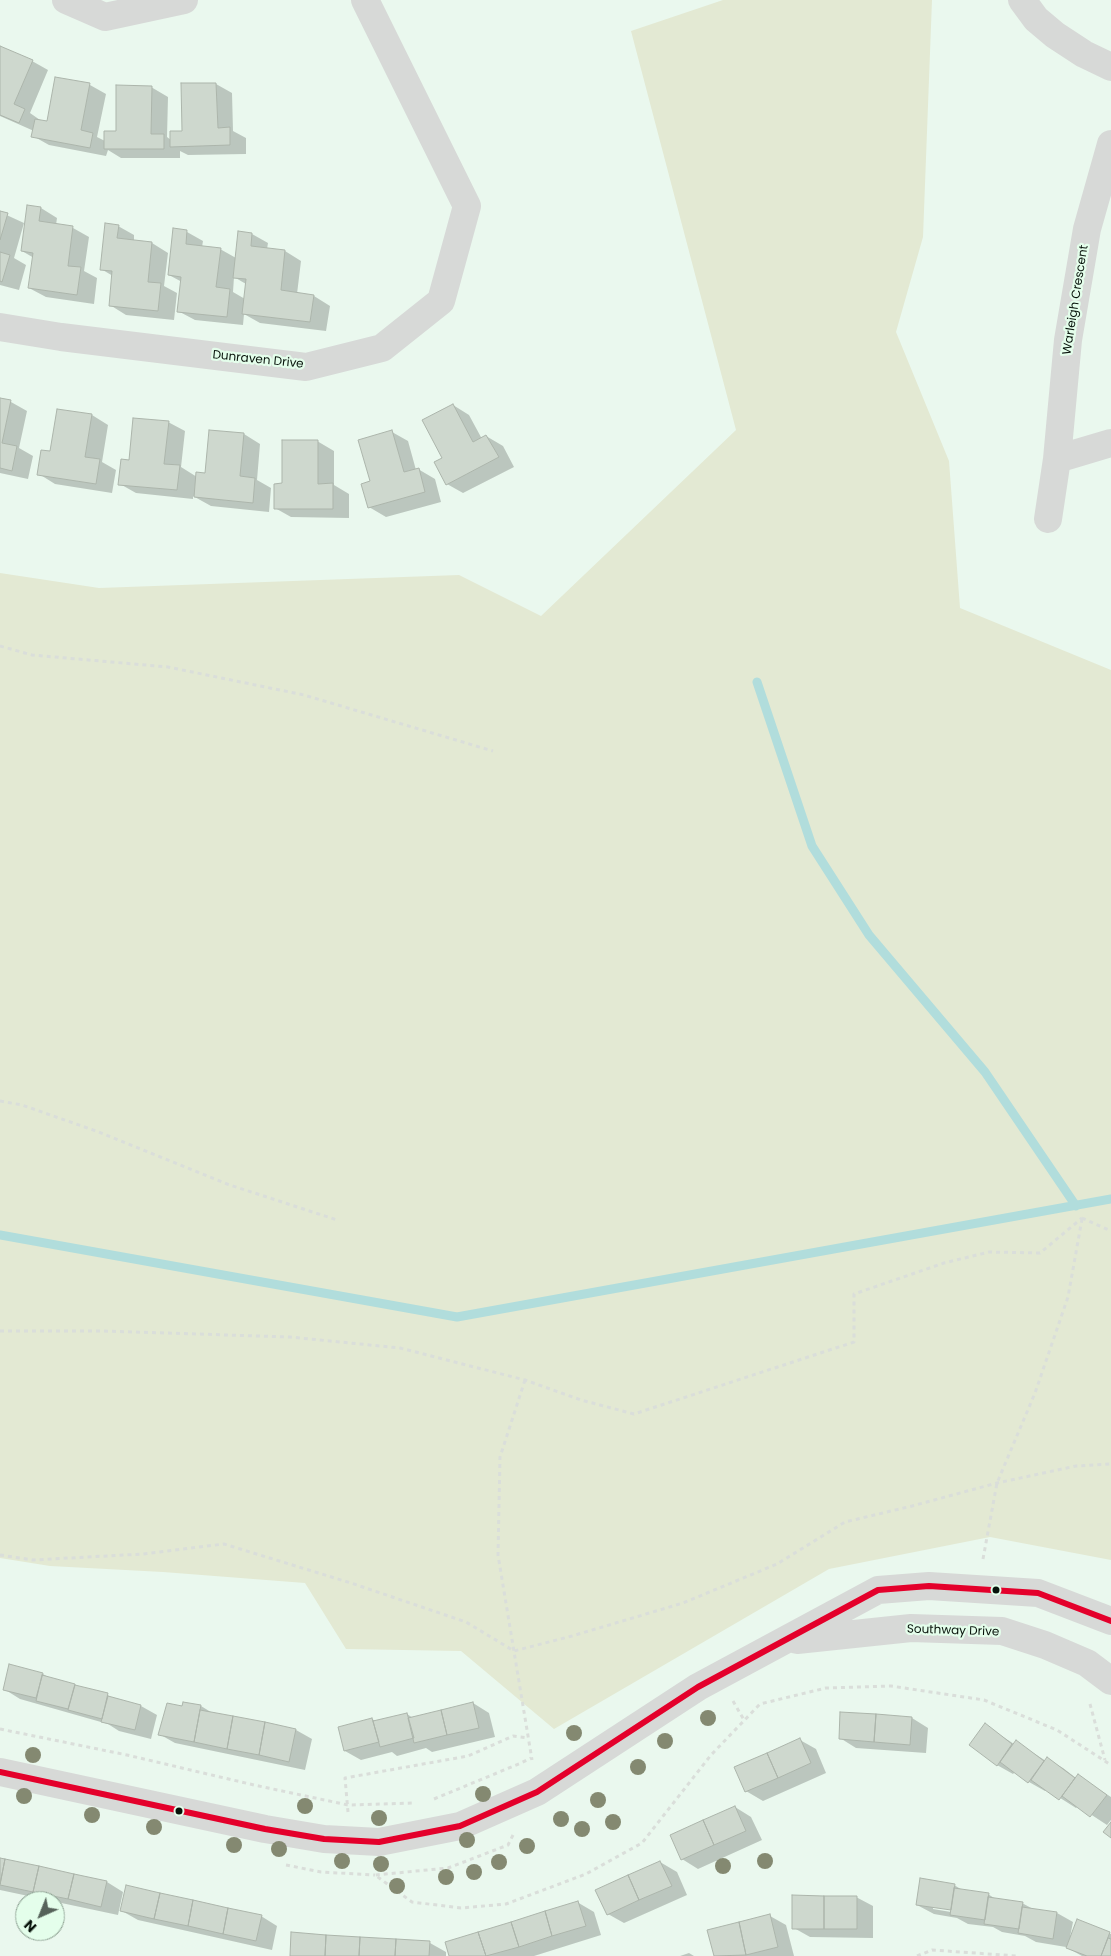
<!DOCTYPE html>
<style>
body{margin:0}
#map{position:relative;width:1111px;height:1956px;overflow:hidden;background:#eaf8ee;font-family:Poppins,sans-serif}
canvas{display:block}
.north{position:absolute;left:15px;top:1891px;width:50px;height:50px;box-sizing:border-box;background:#e4feeb;border:1px solid #8ca091;border-radius:50%;rotate:224deg;font-size:14px;font-weight:700;line-height:20px;text-align:center;color:#07120a}
.north::after{content:'';display:block;margin:auto;width:18px;height:22px;background:#56625a;clip-path:polygon(50% 0,100% 100%,50% 72%,0 100%)}
</style>
<div id="map">
<canvas width="1111" height="1956"></canvas>
<div class="north">N</div>
</div>
<script>
const g = document.querySelector('canvas').getContext('2d');
g.lineJoin = 'round';
function fillPath(path, color) {
  g.fillStyle = color;
  g.fill(path, 'evenodd');
}
function poly(rows) {
  const path = new Path2D();
  for (const r of rows) {
    path.moveTo(r[0], r[1]);
    for (let i = 2; i < r.length; i += 2) path.lineTo(r[i], r[i + 1]);
  }
  return path;
}
function trace(path, color, width, dash) {
  g.strokeStyle = color;
  g.lineWidth = width;
  g.lineCap = dash ? 'butt' : 'round';
  g.setLineDash(dash || []);
  g.stroke(path);
}
function write(font, color, halo, rows, align = 'center') {
  g.font = font + ' Poppins,sans-serif';
  g.lineWidth = 4.5;
  g.setLineDash([]);
  g.textBaseline = 'middle';
  g.strokeStyle = halo;
  g.fillStyle = color;
  for (const [text, x, y, turn = 0] of rows) {
    g.save();
    g.translate(x, y);
    g.rotate((+turn || 0) * Math.PI / 180);
    g.textAlign = isNaN(turn) ? turn : align;
    if (halo) g.strokeText(text, 0, 0);
    g.fillText(text, 0, 0);
    g.restore();
  }
}
const green = poly([
 [723,0,932,0,923,237,896,332,949,461,960,608,1111,670,1111,1560,990,1537,829,1569,554,1729,461,1651,346,1649,305,1583,163,1572,50,1566,0,1558,0,573,99,588,459,575,541,616,736,430,631,31]
]);
const shadow = poly([
 [0,50,32,61,48,70,30,113,40,120,40,121,48,123,90,85,106,94,97,137,105,141,117,132,151,87,168,97,167,137,171,140,183,132,216,84,232,93,233,131,246,138,246,154,188,155,180,151,180,158,121,158,108,150,106,156,49,145,33,136,34,131,0,116],
 [41,208,57,218,56,225,73,228,89,237,84,271,97,278,94,304,46,297,29,288,34,258,22,251],
 [0,212,24,223,14,258,26,265,19,290,0,285],
 [118,226,134,235,134,241,152,243,168,253,164,286,177,293,174,320,126,315,110,305,113,276,101,269],
 [187,232,203,241,202,247,220,249,236,258,252,234,268,243,267,249,285,251,301,261,297,294,314,296,330,306,326,331,260,323,244,314,243,325,195,320,178,311,182,282,169,275],
 [234,277,246,284,245,299,233,292],
 [0,399,11,402,27,411,19,448,33,456,28,479,0,473],
 [453,405,469,415,482,439,486,436,503,446,514,467,463,493,447,484,443,459],
 [92,415,108,425,102,462,116,470,112,493,55,484,39,474,51,452],
 [168,422,185,431,181,467,197,477,206,474,244,434,260,444,257,480,271,488,269,512,211,506,193,496,193,499,136,493,120,484,130,462],
 [392,432,408,441,416,470,418,469,435,479,441,502,386,517,369,507,371,482],
 [317,441,334,451,334,485,349,494,349,518,291,517,275,508,284,485],
 [43,1674,51,1679,141,1706,157,1715,151,1739,119,1731,108,1724,20,1699,4,1689],
 [473,1703,489,1713,495,1737,432,1752,426,1748,397,1756,392,1752,361,1760,345,1751,372,1719,377,1722,407,1714,413,1718],
 [201,1706,214,1714,296,1730,312,1739,305,1770,175,1743,159,1734,182,1707],
 [912,1718,928,1728,926,1753,856,1748,840,1738],
 [985,1725,1014,1744,1016,1742,1046,1761,1047,1759,1063,1768,1076,1778,1078,1776,1111,1797,1111,1820,1107,1825,1078,1806,1076,1808,1046,1789,1045,1791,1029,1782,1015,1772,1013,1774,997,1765],
 [800,1740,816,1749,826,1773,763,1801,746,1791,736,1768],
 [735,1807,751,1817,762,1840,698,1869,682,1859],
 [0,1859,107,1882,123,1892,118,1915,0,1890],
 [660,1862,677,1872,687,1895,624,1923,608,1914],
 [954,1885,964,1891,988,1894,997,1900,1022,1903,1033,1909,1057,1913,1073,1922,1070,1937,1078,1921,1111,1934,1111,1956,1082,1956,1066,1947,1036,1942,1025,1936,1002,1932,993,1927,968,1924,957,1918,934,1914,917,1905],
 [933,1907,957,1910,957,1913,933,1909],
 [856,1897,873,1906,873,1938,810,1937,794,1928],
 [577,1902,594,1912,601,1935,534,1956,451,1956],
 [122,1911,261,1916,277,1926,272,1950,138,1920],
 [770,1916,786,1925,794,1956,716,1956,709,1931],
 [430,1943,446,1952,446,1956,291,1956],
 [689,1953,694,1956,680,1956]
]);
const stream = poly([
 [757,682,812,846,869,935,985,1072,1076,1206],
 [0,1235,457,1317,1111,1199]
]);
const building = poly([
 [0,46,33,60,14,104,25,109,19,123,0,115,0,46],
 [55,77,90,83,81,130,93,133,90,148,31,137,35,119,47,121,55,77],
 [181,83,216,83,218,128,230,127,230,145,170,147,170,131,182,131,181,83],
 [116,85,152,86,151,134,164,134,164,149,104,149,104,131,116,131,116,85],
 [27,205,41,207,39,221,73,226,68,266,81,267,77,295,28,288,33,253,21,251,27,205],
 [0,211,8,213,0,240,0,211],
 [105,223,119,225,117,238,152,242,148,282,161,283,158,311,109,306,112,271,100,270,105,223],
 [173,228,187,230,186,244,221,248,216,287,230,289,227,317,177,312,181,277,168,275,173,228],
 [238,231,252,233,251,246,285,250,281,290,314,295,310,322,242,314,246,279,233,278,238,231],
 [0,252,10,255,2,282,0,281,0,252],
 [0,398,11,400,2,443,17,446,12,471,0,468,0,398],
 [453,404,473,442,486,435,499,457,446,485,434,462,442,458,422,420,453,404],
 [57,409,92,414,85,457,100,459,96,484,37,475,41,450,50,451,57,409],
 [133,418,169,421,164,464,180,465,177,490,118,485,121,459,129,460,133,418],
 [209,430,244,433,240,476,255,478,253,503,194,497,196,472,205,473,209,430],
 [392,430,404,472,419,468,425,492,368,508,361,484,370,481,358,440,392,430],
 [282,440,318,440,318,484,333,483,333,509,274,509,274,484,282,483,282,440],
 [9,1664,43,1673,36,1698,3,1690,9,1664],
 [42,1675,75,1684,68,1709,36,1701,42,1675],
 [75,1685,108,1693,102,1719,68,1710,75,1685],
 [108,1696,141,1705,135,1730,101,1722,108,1696],
 [183,1702,201,1705,194,1742,158,1735,167,1703,182,1706,183,1702],
 [473,1702,479,1728,447,1735,441,1710,473,1702],
 [200,1710,233,1716,227,1749,194,1742,200,1710],
 [441,1710,447,1735,414,1743,408,1718,441,1710],
 [840,1712,876,1714,874,1742,839,1739,840,1712],
 [407,1713,414,1738,380,1747,373,1721,407,1713],
 [876,1714,912,1717,910,1745,874,1742,876,1714],
 [233,1716,265,1722,259,1755,227,1749,233,1716],
 [372,1718,379,1742,344,1751,338,1727,372,1718],
 [265,1722,296,1729,289,1762,259,1755,265,1722],
 [985,1723,1012,1744,997,1766,969,1745,985,1723],
 [800,1738,811,1763,778,1778,767,1753,800,1738],
 [1016,1740,1044,1761,1028,1783,1000,1762,1016,1740],
 [767,1753,778,1778,745,1792,734,1767,767,1753],
 [1047,1757,1075,1778,1059,1800,1031,1780,1047,1757],
 [1078,1774,1107,1795,1090,1817,1062,1796,1078,1774],
 [735,1806,746,1831,714,1845,703,1820,735,1806],
 [703,1820,714,1845,681,1860,670,1835,703,1820],
 [1111,1822,1111,1838,1103,1832,1111,1822],
 [0,1858,5,1859,0,1884,0,1858],
 [5,1859,39,1866,33,1892,0,1885,5,1859],
 [660,1861,672,1886,639,1900,628,1875,660,1861],
 [39,1866,74,1874,68,1899,33,1892,39,1866],
 [74,1874,107,1881,101,1907,68,1899,74,1874],
 [628,1875,639,1900,607,1915,595,1890,628,1875],
 [920,1878,955,1884,951,1910,916,1905,920,1878],
 [126,1885,160,1893,154,1919,120,1911,126,1885],
 [954,1888,989,1893,985,1920,950,1915,954,1888],
 [160,1893,193,1900,188,1926,154,1919,160,1893],
 [792,1895,824,1896,824,1929,792,1929,792,1895],
 [824,1896,857,1896,857,1929,824,1929,824,1896],
 [988,1897,1023,1902,1019,1929,984,1924,988,1897],
 [193,1900,228,1908,223,1934,188,1926,193,1900],
 [578,1901,586,1926,552,1936,545,1911,578,1901],
 [1022,1907,1057,1912,1053,1939,1018,1933,1022,1907],
 [228,1908,262,1915,256,1941,223,1934,228,1908],
 [545,1911,552,1936,519,1947,511,1922,545,1911],
 [770,1914,778,1947,746,1955,739,1922,770,1914],
 [1077,1919,1110,1932,1101,1956,1087,1956,1066,1948,1077,1919],
 [511,1922,519,1947,486,1956,478,1932,511,1922],
 [739,1922,746,1955,714,1956,707,1930,739,1922],
 [291,1932,326,1935,325,1956,290,1956,291,1932],
 [478,1932,486,1956,449,1956,445,1942,478,1932],
 [326,1935,360,1937,359,1956,325,1956,326,1935],
 [360,1937,396,1939,395,1956,359,1956,360,1937],
 [1108,1938,1111,1939,1111,1956,1101,1956,1108,1938],
 [396,1939,430,1941,429,1956,395,1956,396,1939]
]);
const path = poly([
 [0,646,32,655,168,667,304,695,493,751],
 [0,1101,22,1105,96,1131,227,1184,337,1220],
 [1082,1218,1111,1231],
 [0,1331,103,1331,290,1337,400,1348,525,1380,581,1400,634,1414,854,1342,854,1294,944,1263,989,1252,1040,1253,1082,1218],
 [525,1380,500,1457,498,1555,532,1760],
 [0,1555,33,1560,143,1554,224,1544,351,1583,466,1622,514,1651,572,1636,683,1603,777,1564,845,1522,912,1506,997,1483,1076,1466,1111,1464],
 [983,1559,997,1483,1035,1393,1068,1297,1082,1219],
 [733,1701,744,1720],
 [1090,1704,1105,1760],
 [0,1729,127,1755,254,1785,348,1805,413,1803],
 [434,1799,521,1763,531,1758],
 [348,1812,345,1778,468,1756,513,1736,528,1738],
 [513,1835,508,1845,448,1868,375,1875,412,1902,461,1908,506,1904,586,1874,642,1843,711,1755,760,1704,826,1688,891,1686,984,1700,1057,1730,1111,1765],
 [286,1865,321,1872,375,1875],
 [917,1956,932,1950,1017,1956]
]);
const minor = poly([
 [66,0,105,17,184,0],
 [1022,0,1036,19,1055,35,1084,54,1111,67],
 [0,327,61,337,306,367,382,348,441,301,467,206,365,0],
 [1057,459,1111,443],
 [1048,519,1057,459,1068,340,1087,229,1111,144],
 [797,1640,911,1628,1002,1631,1045,1645,1087,1663,1111,1681],
 [0,1772,265,1829,324,1839,379,1842,460,1826,537,1792,698,1687,878,1590,929,1586,1038,1593,1111,1621]
]);
const bus1 = poly([
 [0,1772,265,1829,324,1839,379,1842,460,1826,537,1792,698,1687,878,1590,929,1586,1038,1593,1111,1621]
]);
const trees = [
 [708,1718],
 [574,1733],
 [665,1741],
 [33,1755],
 [638,1767],
 [483,1794],
 [24,1796],
 [598,1800],
 [305,1806],
 [92,1815],
 [379,1818],
 [561,1819],
 [613,1822],
 [154,1827],
 [582,1829],
 [467,1840],
 [234,1845],
 [527,1846],
 [279,1849],
 [342,1861],
 [765,1861],
 [499,1862],
 [381,1864],
 [723,1866],
 [474,1872],
 [446,1877],
 [397,1886]
];
const markers = [
 [996,1590,4.5,"#07120a"],
 [179,1811,4.5,"#07120a"]
];
const streetNames = [
 ["Warleigh Crescent",1076,300,-81],
 ["Dunraven Drive",258,360,6],
 ["Southway Drive",953,1631,2]
];
fillPath(green, '#e3e9d3');
fillPath(shadow, '#0003');
trace(stream, '#b1dddc', 9);
fillPath(building, '#ced8ce');
trace(building, '#acb5ab', 1);
trace(path, '#dadeda', 3, [4, 4]);
trace(minor, '#d7d9d7', 28);
trace(bus1, '#e4002b', 6);
g.fillStyle = '#848971';
for (const [x, y] of trees) {
  g.beginPath();
  g.arc(x, y, 8, 0, 2 * Math.PI);
  g.fill();
}
for (const [x, y, r, color] of markers) {
  const dot = new Path2D();
  dot.arc(x, y, r, 0, 2 * Math.PI);
  g.fillStyle = color;
  g.fill(dot);
  trace(dot, '#e4feeb', 2);
}
write('12px', '#07120a', '#e4feeb', streetNames);
</script>
